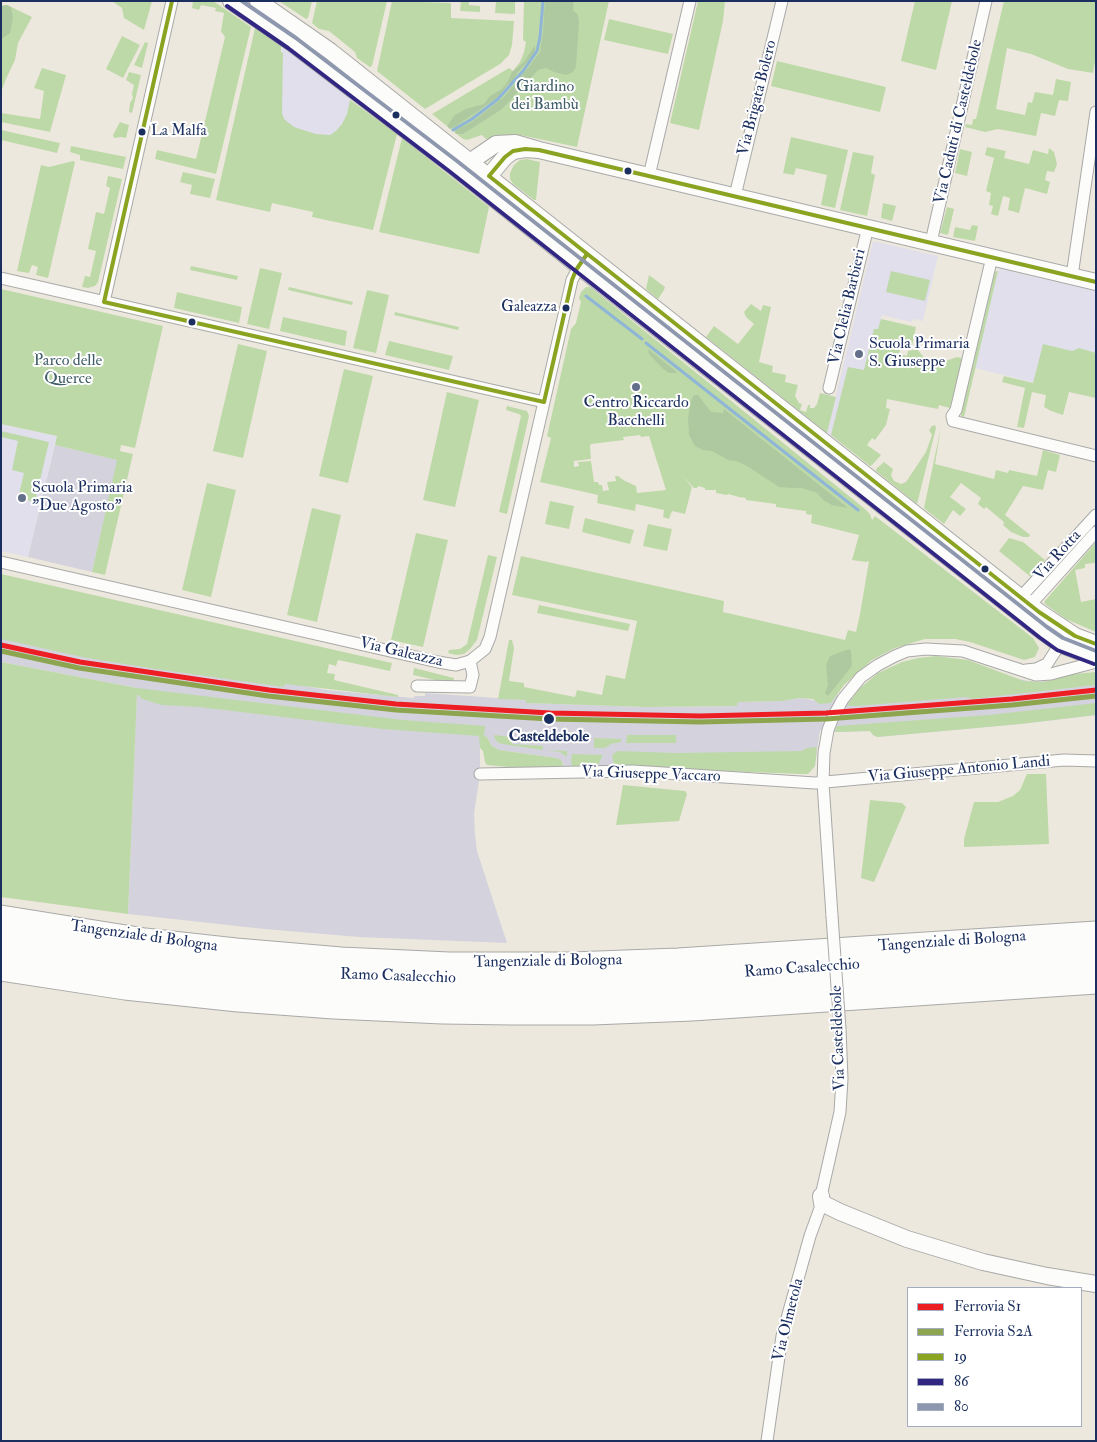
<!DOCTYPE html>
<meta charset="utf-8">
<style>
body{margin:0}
#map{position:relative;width:1097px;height:1442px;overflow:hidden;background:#ede8dd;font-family:"IM FELL Double Pica",serif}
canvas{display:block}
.frame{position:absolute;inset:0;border:2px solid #1b2f5e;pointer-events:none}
.legend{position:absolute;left:907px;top:1287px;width:175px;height:140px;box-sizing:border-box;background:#fff;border:1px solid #a4acbf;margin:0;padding:6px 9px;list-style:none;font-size:15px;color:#1b2f5e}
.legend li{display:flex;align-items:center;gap:10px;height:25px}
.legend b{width:25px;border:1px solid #a4acbf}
</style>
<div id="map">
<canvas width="1097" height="1442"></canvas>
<div class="frame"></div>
<ul class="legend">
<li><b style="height:6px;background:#ed1d24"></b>Ferrovia S1</li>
<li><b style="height:6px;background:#8da54e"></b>Ferrovia S2A</li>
<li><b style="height:6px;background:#8aa320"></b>19</li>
<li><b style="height:6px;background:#312783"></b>86</li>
<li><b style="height:6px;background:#8d97ae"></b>80</li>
</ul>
</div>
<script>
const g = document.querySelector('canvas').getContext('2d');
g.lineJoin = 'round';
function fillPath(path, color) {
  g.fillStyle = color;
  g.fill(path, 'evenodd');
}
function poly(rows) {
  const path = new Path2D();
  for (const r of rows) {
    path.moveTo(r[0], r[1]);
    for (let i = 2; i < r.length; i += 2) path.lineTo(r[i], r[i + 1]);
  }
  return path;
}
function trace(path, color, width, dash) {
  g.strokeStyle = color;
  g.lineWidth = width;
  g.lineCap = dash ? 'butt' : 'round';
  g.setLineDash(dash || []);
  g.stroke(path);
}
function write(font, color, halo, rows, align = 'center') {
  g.font = font + ' "IM FELL Double Pica",serif';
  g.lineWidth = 4;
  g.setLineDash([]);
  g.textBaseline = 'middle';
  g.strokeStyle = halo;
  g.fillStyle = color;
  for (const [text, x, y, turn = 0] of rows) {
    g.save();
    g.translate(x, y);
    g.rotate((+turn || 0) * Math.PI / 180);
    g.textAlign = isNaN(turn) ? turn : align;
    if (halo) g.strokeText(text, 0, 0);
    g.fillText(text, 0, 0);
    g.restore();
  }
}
const built = poly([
 [282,45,351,98,344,142,279,132],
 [873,241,938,256,923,321,913,319,911,322,882,315,866,387,843,445,827,433],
 [1001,269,1096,291,1096,313,1094,325,1096,326,1096,398,975,368,998,271],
 [1,424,57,436,28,557,1,551]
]);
const industrial = poly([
 [55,445,118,460,92,572,28,557],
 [1,631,327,690,413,698,415,696,425,696,425,693,526,700,527,703,646,707,737,706,738,702,782,701,800,698,831,703,837,695,853,698,1013,678,1034,682,1096,676,1096,715,1020,724,877,737,873,735,870,731,835,732,820,730,815,766,808,774,803,774,709,769,564,767,563,763,556,758,499,750,492,746,487,737,480,736,480,774,474,814,475,834,477,851,507,943,359,937,264,929,128,914,137,688,1,662]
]);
const green = poly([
 [112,1,152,1,144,30,124,18,122,8],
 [193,1,213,1,251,27,216,174,155,159,157,150,196,159,225,37,221,31,224,13,215,11,216,8,201,5,199,10,192,8],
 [279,1,312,1,308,18,306,19],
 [317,1,387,1,372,66,370,67,357,58,355,52,329,31,319,29,312,23],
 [392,1,451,3,451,18,514,21,512,45,509,55,500,64,425,109,377,71],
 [461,1,469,1,469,5,480,6,480,12,460,11],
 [496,1,515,1,515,14,495,13],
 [524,1,609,1,577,147,520,135,505,135,486,139,482,135,467,140,463,139,432,114,509,68,513,71,520,62,524,52,526,42,523,40],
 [698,1,725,1,723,21,699,130,670,123],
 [915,1,952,1,936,70,901,61],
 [1004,1,1096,1,1096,56,1093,73,1068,69,1031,54,1007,48,996,109,1025,115,1028,102,1032,103,1035,92,1053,95,1056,79,1071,82,1068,101,1059,100,1055,116,1041,113,1036,136,998,129,985,132,965,127,966,124,972,125,973,119,976,119],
 [7,5,32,17,18,43,15,60,6,79,1,92,1,6],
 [609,19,673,34,668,54,604,40],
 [255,28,281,46,281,52,283,53,282,113,284,119,294,127,316,134,330,135,336,131,342,124,347,114,350,100,397,134,373,230,312,217,313,212,272,203,270,212,216,200],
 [122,36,140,45,123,78,106,69],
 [145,42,148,43,142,68,134,65],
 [777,61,886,87,880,112,771,86],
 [42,68,66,75,50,132,1,122,1,113,40,119,44,91,34,88],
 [129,72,141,75,132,113,129,112,130,103,133,98,132,94,134,85,126,80],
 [120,122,129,125,126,138,121,137,114,138,113,135],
 [1,130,60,143,57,153,1,140],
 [791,137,848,150,835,208,821,205,827,175,796,168,794,175,783,173],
 [402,138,489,207,479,254,379,232],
 [71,146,126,157,123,169,80,160,80,155,70,152],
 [987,147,1006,151,1004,158,1029,164,1033,150,1048,154,1049,148,1054,152,1057,164,1054,172,1047,171,1045,180,1050,182,1047,194,1025,188,1019,213,1008,210,1010,198,1003,196,998,216,991,214,993,206,989,205,991,193,986,191,994,158,985,155],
 [960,149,972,152,967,176,955,173],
 [853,152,874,156,871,173,875,175,867,216,840,210],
 [527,159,540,162,536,200,534,200,513,184,510,179,510,173,514,165,520,160],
 [73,161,75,162,48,278,36,275,38,267,32,265,29,273,17,271,41,165,49,167],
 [183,172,215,179,210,198,190,194,192,185,180,182],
 [108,176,122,179,98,282,95,286,88,288,82,287,85,276,90,277,96,251,88,249,96,212,104,214,110,188,106,186],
 [883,203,896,206,892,221,881,218],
 [947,207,954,209,948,235,940,233],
 [972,225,978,226,975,241,953,237,955,227,970,230],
 [191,266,238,276,237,280,190,270],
 [260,268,282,273,269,329,247,324],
 [891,271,930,280,925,301,886,292],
 [997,271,998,271,964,417,961,416,995,272],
 [649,275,665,287,664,290,658,299,646,289],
 [289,287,353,302,352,305,288,290],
 [586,287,590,287,865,509,870,514,872,520,875,516,1033,638,1039,648,1035,657,1024,660,970,642,955,639,925,639,895,648,872,660,844,685,831,703,819,704,813,699,799,698,783,701,738,702,737,706,646,707,526,703,526,700,498,699,509,640,512,640,514,648,509,681,524,683,524,687,575,697,577,690,602,695,606,675,625,679,637,621,512,595,521,556,724,601,723,612,845,640,848,630,856,632,860,614,869,561,866,562,852,560,859,535,811,523,812,515,806,514,806,511,776,507,776,504,746,500,746,498,739,497,728,494,727,495,716,493,716,490,705,490,705,488,698,486,697,488,694,488,682,475,692,487,685,514,672,511,669,519,663,517,664,510,636,504,635,511,597,503,598,495,540,482,551,438,547,436,571,329,576,323,581,302,579,298,581,292],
 [640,435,641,437,649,436,666,490,637,493,636,486,625,481,618,476,615,476,616,481,607,482,609,490,603,491,602,485,599,485,598,482,594,482,591,461,578,462,579,466,574,467,574,461,591,459,590,446,591,444,624,440,623,437],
 [1,289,163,326,135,448,121,445,120,451,133,454,105,575,92,572,117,460,55,445,57,436,1,424],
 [367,290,389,295,376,353,353,348],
 [177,292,242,307,239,323,174,308],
 [751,304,761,311,763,305,771,307,759,362,773,366,772,372,786,375,785,382,798,385,795,396,799,403,802,404,800,410,806,412,808,405,810,405,810,408,814,408,817,404,820,393,836,397,827,433,706,337,714,326,738,344,754,324,746,317,744,312],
 [395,312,459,327,458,330,394,315],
 [283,317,347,331,345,346,280,331],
 [881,319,916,327,912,346,901,345,899,354,907,356,908,351,917,349,931,366,957,357,962,358,950,408,939,405,938,409,887,399,886,408,890,409,886,425,875,440,872,438,867,445,881,455,872,465,870,466,831,435,848,367,864,370,874,329,878,329],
 [389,341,453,356,449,370,385,355],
 [238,344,267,351,243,458,213,451],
 [1043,344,1072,351,1079,348,1096,353,1096,398,1069,392,1063,415,1051,411,1044,407,1046,395,1032,392,1024,428,1017,427,1025,388,1002,382,1004,376,1033,383],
 [344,369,373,376,348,483,319,476],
 [447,392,479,400,455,507,423,500],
 [507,406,527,411,529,416,507,514,499,512,521,416,519,414,506,410],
 [932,426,935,425,936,428,917,504,876,471,876,469,884,462,893,469,891,475,894,481,901,484,906,482,926,452,932,435,929,430],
 [941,427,935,464,994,479,996,470,1008,473,1009,470,1037,476,1043,450,1060,455,1056,472,1048,470,1043,490,1023,486,1005,515,1030,535,1029,537,1023,537,1011,532,1003,525,1004,522,986,507,984,509,978,504,981,498,961,483,950,497,966,509,960,516,953,510,944,524,926,510,924,508],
 [1,431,49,442,35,502,18,498,24,473,12,470,18,441,1,437],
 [207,483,236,490,211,597,182,590],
 [550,501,574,506,569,529,545,524],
 [312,508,341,515,317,622,287,615],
 [585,518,634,530,630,544,582,532],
 [648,524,672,529,667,551,643,546],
 [416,533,448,540,423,647,391,640],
 [1009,538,1023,542,1045,560,1031,577,999,551],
 [1096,542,1095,563,1085,564,1085,568,1075,570,1081,602,1096,599,1096,632,1066,619,1045,604,1044,602],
 [488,555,497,557,477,640,470,649,464,654,457,655,448,653,449,650,460,649,467,644],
 [1,574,392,663,390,671,338,660,336,666,329,664,327,673,335,674,334,680,398,695,398,697,285,684,284,687,156,669,87,658,1,639],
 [539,605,630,624,628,631,537,613],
 [936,656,968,660,1024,681,1043,682,1074,674,1096,672,1096,685,972,699,966,697,857,706,849,706,848,704,859,689,878,673,902,662,918,658],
 [1,662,137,688,403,720,485,726,484,736,487,737,492,746,499,750,556,758,561,760,564,767,518,768,487,765,485,762,483,751,480,748,479,736,383,729,199,707,162,705,142,699,137,694,128,914,1,897],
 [414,668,454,678,453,684,413,675],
 [1096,703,1096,715,1020,724,877,737,873,735,870,731,835,732,837,726,989,715],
 [494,735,512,737,512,744,543,746,543,750,567,751,567,757,560,752,544,750,508,745,499,743,495,739],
 [627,735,676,735,676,743,626,743],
 [594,738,621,739,621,742,611,744,605,748,594,748],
 [817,747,815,766,808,774,803,774,615,767,612,757,613,754,618,751,676,753,802,751,807,748],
 [572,754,603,755,597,767,573,766,571,764],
 [1027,774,1046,774,1049,844,964,847,964,839,974,802,998,802,1013,796,1020,790],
 [623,785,685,791,687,794,679,821,616,825],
 [870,800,902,803,906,807,874,882,861,878]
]);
const forest = poly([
 [545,1,574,1,573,10,578,15,579,22,576,67,573,72,566,75,554,72,546,68,538,70,502,109,463,134,457,134,455,133,456,130,472,122,503,98,531,64,540,52,543,33],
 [7,5,11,7,13,18,10,33,1,39,1,6],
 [535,45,535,53,517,73,512,84,508,84,498,97,456,126,450,129,447,126,455,115,466,109,484,104,490,96,502,89,508,81,512,72,524,62],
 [648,349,677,372,677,373,669,373,662,368,649,354],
 [694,395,698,395,711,412,723,413,724,409,848,508,832,505,823,500,817,493,802,488,793,488,779,487,747,466,736,461,728,460,712,451,703,450,695,446,689,435,688,418,691,400],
 [849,649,851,651,852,666,828,696,825,693,828,685,826,665,830,656]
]);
const stream = poly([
 [453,130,472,119,498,99,523,71,537,51,540,37,543,1],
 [586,296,642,339],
 [646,343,858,510]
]);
const street = poly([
 [649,176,690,1],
 [735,196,782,1],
 [931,242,986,1],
 [992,257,956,410,952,416,953,421,1096,456],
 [1072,276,1096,112],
 [1,278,544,402],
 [104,302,172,1],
 [829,388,868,227],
 [1,562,438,662,456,665,470,661,485,649,490,637,572,280,582,261],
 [1021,597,1096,515],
 [1030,605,1096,532],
 [1026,670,1036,669,1047,664,1060,644,1066,640],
 [417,686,470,687,473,675,470,661],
 [480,774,633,771,815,783,1064,760,1096,761],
 [832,916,823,783,824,753,828,730,833,717,843,699,861,677,878,665,895,656,907,651,926,649,963,651,1036,675,1051,674,1096,662],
 [821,1196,840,1112,842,1079,840,1029],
 [767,1441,782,1336,810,1236,822,1203]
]);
const secondary = poly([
 [231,1,292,43,453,166,595,279,1043,632,1060,644,1096,658],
 [258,1,330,51,417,120,1039,612,1075,636,1096,644],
 [539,150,525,149,513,151,505,157,489,176,478,180,472,180,470,167,471,163,477,157,496,144,515,143,539,150,1096,282],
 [821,1196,822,1203,840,1212,907,1239,983,1262,1047,1276,1096,1284]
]);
const highway = poly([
 [1,916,145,939,236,949,341,958,449,963,572,963,678,959,1096,932],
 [1,935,125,955,259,969,375,977,495,981,618,980,687,976,1096,950],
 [1,951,116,969,258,985,386,993,496,996,612,996,782,987,1096,965],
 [1,970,125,989,238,1001,334,1008,442,1013,513,1014,592,1014,692,1010,1096,983]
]);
const streetBridge = poly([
 [832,916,840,1029]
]);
const bus1 = poly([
 [489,176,1039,612,1075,636,1096,644],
 [489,176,505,157,513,151,525,149,539,150,1096,282],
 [104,302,544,402],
 [104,302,172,1],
 [544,402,572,280,576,270,587,254]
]);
const bus2 = poly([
 [227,6,288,48,449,171,1039,637,1057,650,1094,664]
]);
const bus3 = poly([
 [242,1,296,38,457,161,1047,627,1063,638,1096,651]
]);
const rail1 = poly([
 [1,645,80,662,269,690,396,704,550,713,700,716,826,713,1012,699,1096,690]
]);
const rail2 = poly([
 [1,651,79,668,268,696,396,710,550,719,700,722,826,719,1012,705,1096,696]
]);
const markers = [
 [396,115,4.5,"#1b2f5e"],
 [142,132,4.5,"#1b2f5e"],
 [628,171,4.5,"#1b2f5e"],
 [566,308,4.5,"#1b2f5e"],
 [192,322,4.5,"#1b2f5e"],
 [859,354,5,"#64708a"],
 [636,387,5,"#64708a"],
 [22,498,5,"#64708a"],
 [985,569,4.5,"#1b2f5e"],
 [549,719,6,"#1b2f5e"]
];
const busNames = [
 ["La Malfa",151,132],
 ["Galeazza",557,308,"right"]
];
const parkNames = [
 ["Giardino",545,88],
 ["dei Bambù",545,106],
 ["Parco delle",68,362],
 ["Querce",68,380]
];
const streetNames = [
 ["Via Brigata Bolero",758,98,-76],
 ["Via Caduti di Casteldebole",959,122,-77],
 ["Via Clelia Barbieri",848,307,-77],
 ["Via Rotta",1058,556,-48],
 ["Via Galeazza",401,653,13],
 ["Via Giuseppe Antonio Landi",959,770,-5],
 ["Via Giuseppe Vaccaro",651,775,2],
 ["Tangenziale di Bologna",144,937,8],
 ["Tangenziale di Bologna",952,942,-4],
 ["Tangenziale di Bologna",548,962,-1],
 ["Ramo Casalecchio",802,969,-4],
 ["Ramo Casalecchio",398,977,2],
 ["Via Casteldebole",839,1038,-92],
 ["Via Olmetola",789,1320,-76]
];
const poiNames = [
 ["Scuola Primaria",869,345],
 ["S. Giuseppe",869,363],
 ["Centro Riccardo",636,404,"center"],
 ["Bacchelli",636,422,"center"],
 ["Scuola Primaria",32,489],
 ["\"Due Agosto\"",32,507]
];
const stopNames = [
 ["Casteldebole",549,738]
];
fillPath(built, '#e1dfec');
fillPath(industrial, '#d4d3dd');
fillPath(green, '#bed9a8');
fillPath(forest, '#aec99f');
trace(stream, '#8fb5d7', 3);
trace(street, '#a9a9a8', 13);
trace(secondary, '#a9a9a8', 18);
trace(highway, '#a9a9a8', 23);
trace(street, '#fcfcfa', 11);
trace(secondary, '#fcfcfa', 16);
trace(highway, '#fcfcfa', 21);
trace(streetBridge, '#a9a9a8', 13, []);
trace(streetBridge, '#fcfcfa', 11);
trace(bus1, '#8aa320', 4);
trace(bus2, '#312783', 4);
trace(bus3, '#8d97ae', 4);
trace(rail1, '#ed1d24', 5);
trace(rail2, '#8da54e', 5);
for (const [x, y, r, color] of markers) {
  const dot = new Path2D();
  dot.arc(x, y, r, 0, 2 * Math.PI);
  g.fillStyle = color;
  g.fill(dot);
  trace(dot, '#fff', 2);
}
write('15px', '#1b2f5e', '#fff', busNames, 'left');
write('16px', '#405e67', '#fff', parkNames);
write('16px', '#1b2f5e', '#fff', streetNames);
write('16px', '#1b2f5e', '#fff', poiNames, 'left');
write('bold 16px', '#1b2f5e', '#fff', stopNames);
</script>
